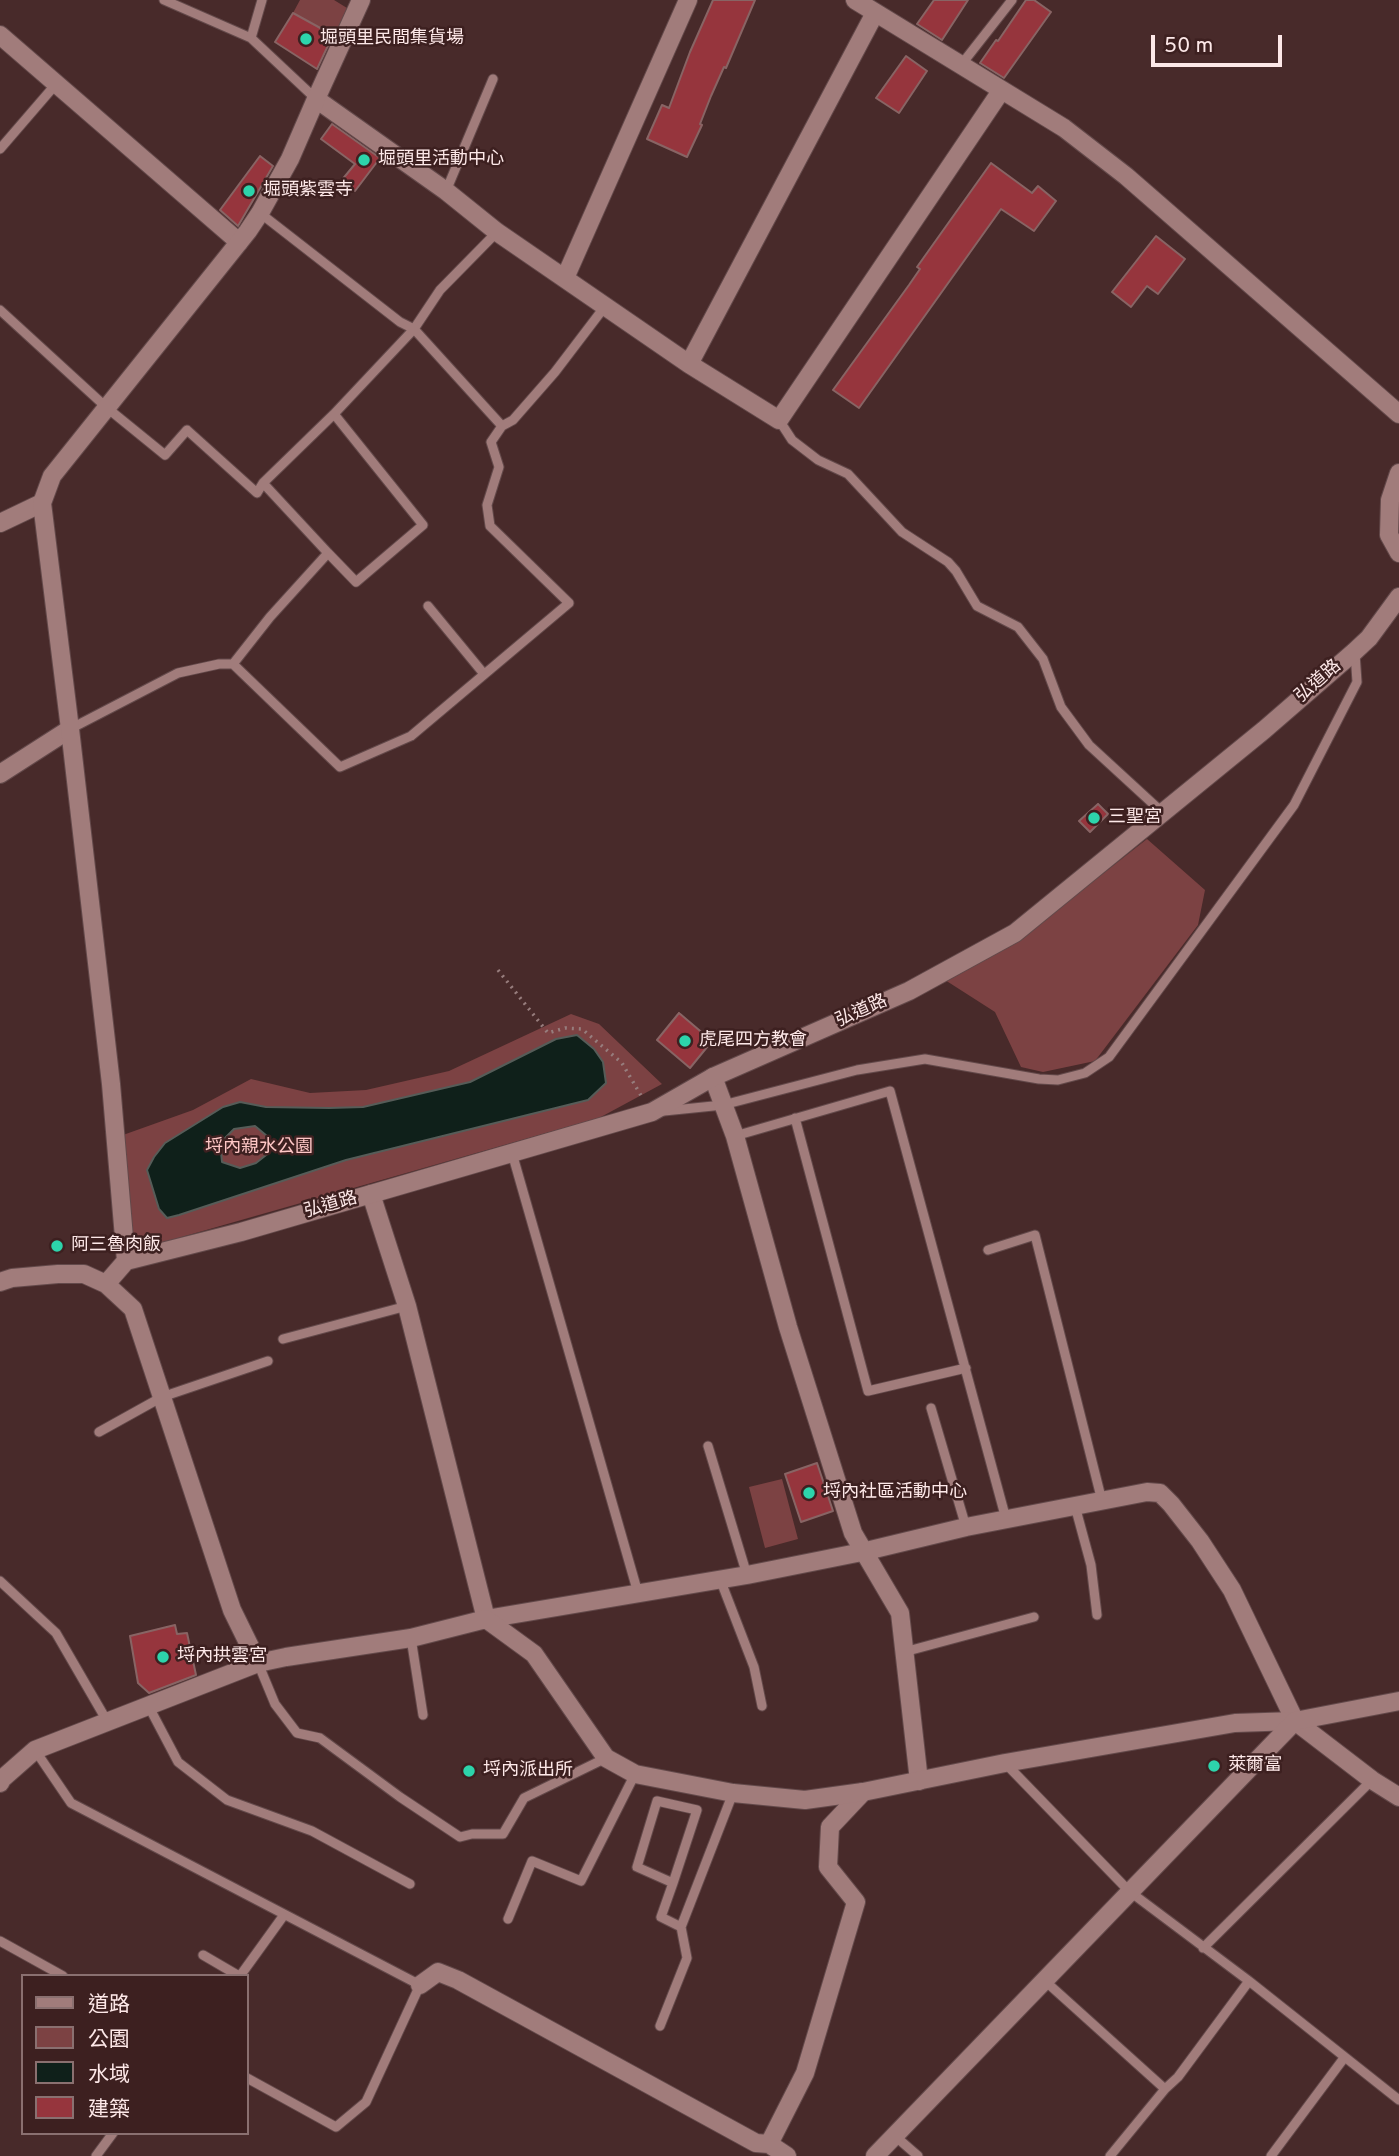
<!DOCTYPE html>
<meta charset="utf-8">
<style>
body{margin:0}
#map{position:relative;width:1399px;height:2156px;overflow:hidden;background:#482a2a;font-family:Overpass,"Noto Sans TC",sans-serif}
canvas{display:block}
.legend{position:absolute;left:21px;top:1974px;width:228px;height:161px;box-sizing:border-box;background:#3d2020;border:2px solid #8a7070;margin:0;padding:9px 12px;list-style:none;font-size:21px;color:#fde8e8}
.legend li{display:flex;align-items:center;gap:14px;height:35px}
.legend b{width:35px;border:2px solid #8a7070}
.scale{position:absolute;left:1151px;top:35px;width:131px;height:32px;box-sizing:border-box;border:4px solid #fde8e8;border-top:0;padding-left:9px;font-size:21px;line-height:24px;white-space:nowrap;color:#fde8e8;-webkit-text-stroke:5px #3d2020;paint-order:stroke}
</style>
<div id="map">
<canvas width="1399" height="2156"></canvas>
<ul class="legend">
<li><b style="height:9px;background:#a17c7b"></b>道路</li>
<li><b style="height:19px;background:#7c4243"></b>公園</li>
<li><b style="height:19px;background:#0f201a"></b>水域</li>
<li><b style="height:19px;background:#96353d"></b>建築</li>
</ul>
<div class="scale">50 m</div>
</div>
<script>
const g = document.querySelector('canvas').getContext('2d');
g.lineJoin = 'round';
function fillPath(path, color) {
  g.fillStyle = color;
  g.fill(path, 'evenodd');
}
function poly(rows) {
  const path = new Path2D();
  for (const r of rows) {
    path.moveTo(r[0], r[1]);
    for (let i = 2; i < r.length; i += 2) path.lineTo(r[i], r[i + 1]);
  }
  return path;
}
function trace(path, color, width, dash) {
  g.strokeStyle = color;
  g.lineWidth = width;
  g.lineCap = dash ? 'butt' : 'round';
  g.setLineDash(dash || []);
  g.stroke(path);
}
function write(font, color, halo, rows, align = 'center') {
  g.font = font + ' Overpass,"Noto Sans TC",sans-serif';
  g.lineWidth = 5;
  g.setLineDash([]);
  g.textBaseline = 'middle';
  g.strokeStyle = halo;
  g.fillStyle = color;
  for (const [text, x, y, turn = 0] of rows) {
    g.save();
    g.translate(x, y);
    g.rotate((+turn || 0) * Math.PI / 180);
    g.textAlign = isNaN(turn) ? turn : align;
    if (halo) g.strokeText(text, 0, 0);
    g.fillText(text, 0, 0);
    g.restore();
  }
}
const green = poly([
 [300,0,334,0,347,8,336,37,293,13],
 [1147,839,1205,890,1198,925,1095,1061,1043,1072,1021,1067,995,1012,945,980,1017,941],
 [571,1014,599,1024,662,1084,599,1118,136,1250,124,1193,123,1135,193,1110,251,1079,310,1093,366,1090,449,1071],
 [782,1479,798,1539,765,1548,749,1487]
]);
const water = poly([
 [577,1035,594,1049,603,1062,606,1083,588,1100,346,1160,179,1215,167,1218,159,1209,147,1170,154,1157,165,1143,223,1107,240,1102,266,1107,329,1108,363,1107,470,1082,556,1039,577,1035],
 [255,1126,267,1136,270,1152,256,1163,240,1168,222,1162,220,1143,234,1129,255,1126]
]);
const building = poly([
 [713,0,755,0,726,68,724,67,711,96,700,124,702,125,687,157,647,139,662,105,669,108,690,52,713,0],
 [934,0,968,0,942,40,917,24,934,0],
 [1026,0,1034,0,1051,12,1004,78,980,63,996,40,998,41,1026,0],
 [293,13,333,35,317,69,275,42,293,13],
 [906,56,927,71,899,113,876,98,906,56],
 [332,124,380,158,355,191,341,181,355,164,321,139,332,124],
 [260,156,273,166,238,226,220,210,260,156],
 [991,163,1032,193,1038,186,1056,201,1034,231,1001,209,859,408,833,390,909,285,920,269,917,267,991,163],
 [1156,236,1185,259,1158,294,1147,286,1131,307,1112,292,1156,236],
 [1098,804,1108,814,1090,832,1079,821,1098,804],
 [679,1013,712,1041,690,1068,657,1040,679,1013],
 [817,1463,833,1511,801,1522,785,1474,817,1463],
 [175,1625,177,1634,187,1633,196,1675,149,1693,138,1683,130,1636,175,1625]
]);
const path = poly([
 [498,970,548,1033,565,1028,582,1029,622,1063,643,1099]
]);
const service = poly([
 [164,0,251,38,316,99],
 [251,38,262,0],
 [961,65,1012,0],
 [0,149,56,84],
 [446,191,493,79],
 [260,213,400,322,414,329,502,426,513,420,555,372,606,305],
 [0,310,106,407,165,455,187,430,257,493,263,483,328,553,270,617,233,664],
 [779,420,792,440,818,460,848,474,902,532,948,562,956,571,977,606,1018,627,1043,659,1061,707,1089,745,1163,813],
 [263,483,334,414],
 [328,553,356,582,423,525,334,414,414,329,440,290,497,232],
 [428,606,484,674],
 [70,729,178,673,219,664,233,664,340,767,411,736,569,603,490,526,487,505,499,467,491,442,502,426],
 [664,1111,723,1105,857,1070,925,1059,1039,1079,1058,1080,1085,1073,1109,1057,1294,805,1357,682,1355,653],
 [795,1118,868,1391,966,1368],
 [735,1136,890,1091,1006,1519],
 [512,1153,638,1593],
 [988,1250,1035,1235,1102,1501],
 [283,1339,407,1306],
 [931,1408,966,1527],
 [99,1432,162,1397,268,1361],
 [708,1446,747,1575],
 [1075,1506,1091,1565,1097,1615],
 [720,1579,754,1667,762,1706],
 [0,1581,56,1633,107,1721],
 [411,1638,423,1715],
 [904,1652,1034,1617],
 [258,1663,275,1704,297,1733,320,1738,400,1797,460,1837,472,1834,503,1834,524,1798,606,1758],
 [148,1705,178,1762,227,1800,312,1831,410,1884],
 [35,1750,71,1803,420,1985,366,2102,336,2127,247,2078],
 [1006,1764,1129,1891,1249,1981,1399,2100],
 [673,1883,637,1867,657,1801,697,1810,673,1883,661,1917,681,1927],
 [508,1919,532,1861,581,1881,635,1774],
 [0,1941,63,1976],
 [1203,1948,1372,1780],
 [203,1955,239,1976],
 [240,1976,284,1915],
 [1044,1980,1165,2089,1178,2077,1249,1981],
 [660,2026,687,1958,681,1927,733,1793],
 [895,2136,918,2156],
 [96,2156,113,2133],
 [1110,2156,1165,2089],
 [1271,2156,1344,2058]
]);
const minor = poly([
 [855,0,1064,128,1126,176,1399,414],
 [0,35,239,242],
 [316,99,446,191,497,232,689,364,779,420,1001,91],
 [565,278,688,0],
 [689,364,875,13],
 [1399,473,1390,500,1389,535,1399,553],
 [0,523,42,503],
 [0,774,70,729],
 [713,1077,735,1136,788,1327,853,1533,900,1613,919,1781],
 [371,1194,407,1306,486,1619,747,1575,862,1552,966,1527,1147,1492,1160,1493,1171,1504,1200,1541,1232,1590,1295,1721,1372,1780,1399,1797],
 [420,1985,438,1972,458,1980,756,2143,769,2144,787,2156],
 [769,2144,805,2073,856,1902,828,1867,830,1827,863,1792]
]);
const tertiary = poly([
 [126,1261,111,1084,70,729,42,503,52,476,248,231,260,213,290,159,316,99,361,0],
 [0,1282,12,1278,58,1274,84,1274,106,1284,133,1309,232,1610,258,1663],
 [106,1284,126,1261,241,1232,652,1112,713,1077,909,991,1015,933,1264,730,1354,652,1369,638,1399,597],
 [0,1783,2,1779,35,1750,258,1663,286,1657,411,1638,486,1619,534,1654,606,1758,635,1774,733,1793,805,1800,863,1792,1005,1763,1235,1723,1295,1721]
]);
const secondary = poly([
 [875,2156,1295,1721,1399,1701]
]);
const markers = [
 [306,39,7,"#2dd4ab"],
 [364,160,7,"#2dd4ab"],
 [249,191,7,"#2dd4ab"],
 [1094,818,7,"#2dd4ab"],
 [685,1041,7,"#2dd4ab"],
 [57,1246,7,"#2dd4ab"],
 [809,1493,7,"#2dd4ab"],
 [163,1657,7,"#2dd4ab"],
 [1214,1766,7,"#2dd4ab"],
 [469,1771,7,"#2dd4ab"]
];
const poiNames = [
 ["堀頭里民間集貨場",320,39],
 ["堀頭里活動中心",378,160],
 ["堀頭紫雲寺",263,191],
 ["三聖宮",1108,818],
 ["虎尾四方教會",699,1041],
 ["阿三魯肉飯",71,1246],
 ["埒內社區活動中心",823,1493],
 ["埒內拱雲宮",177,1657],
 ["萊爾富",1228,1766],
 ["埒內派出所",483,1771]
];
const streetNames = [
 ["弘道路",1319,682,-41],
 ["弘道路",862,1012,-24],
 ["弘道路",331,1206,-16]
];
const parkNames = [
 ["埒內親水公園",259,1148]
];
fillPath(green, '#7c4243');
fillPath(water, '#0f201a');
trace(water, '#565c58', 2);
fillPath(building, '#96353d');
trace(building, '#886464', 2);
trace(service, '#63494a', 11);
trace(minor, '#63494a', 20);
trace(tertiary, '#63494a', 20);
trace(secondary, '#63494a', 20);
trace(path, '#977d7d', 3.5, [2, 5]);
trace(service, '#a17c7b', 9);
trace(minor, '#a17c7b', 18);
trace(tertiary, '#a17c7b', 18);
trace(secondary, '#a17c7b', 18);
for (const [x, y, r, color] of markers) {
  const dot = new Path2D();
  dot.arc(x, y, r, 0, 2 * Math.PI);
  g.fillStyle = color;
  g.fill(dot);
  trace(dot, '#3d2020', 2.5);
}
write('18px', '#fde8e8', '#3d2020', poiNames, 'left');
write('18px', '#fde8e8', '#3d2020', streetNames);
write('18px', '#fec7c6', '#3d2020', parkNames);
</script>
